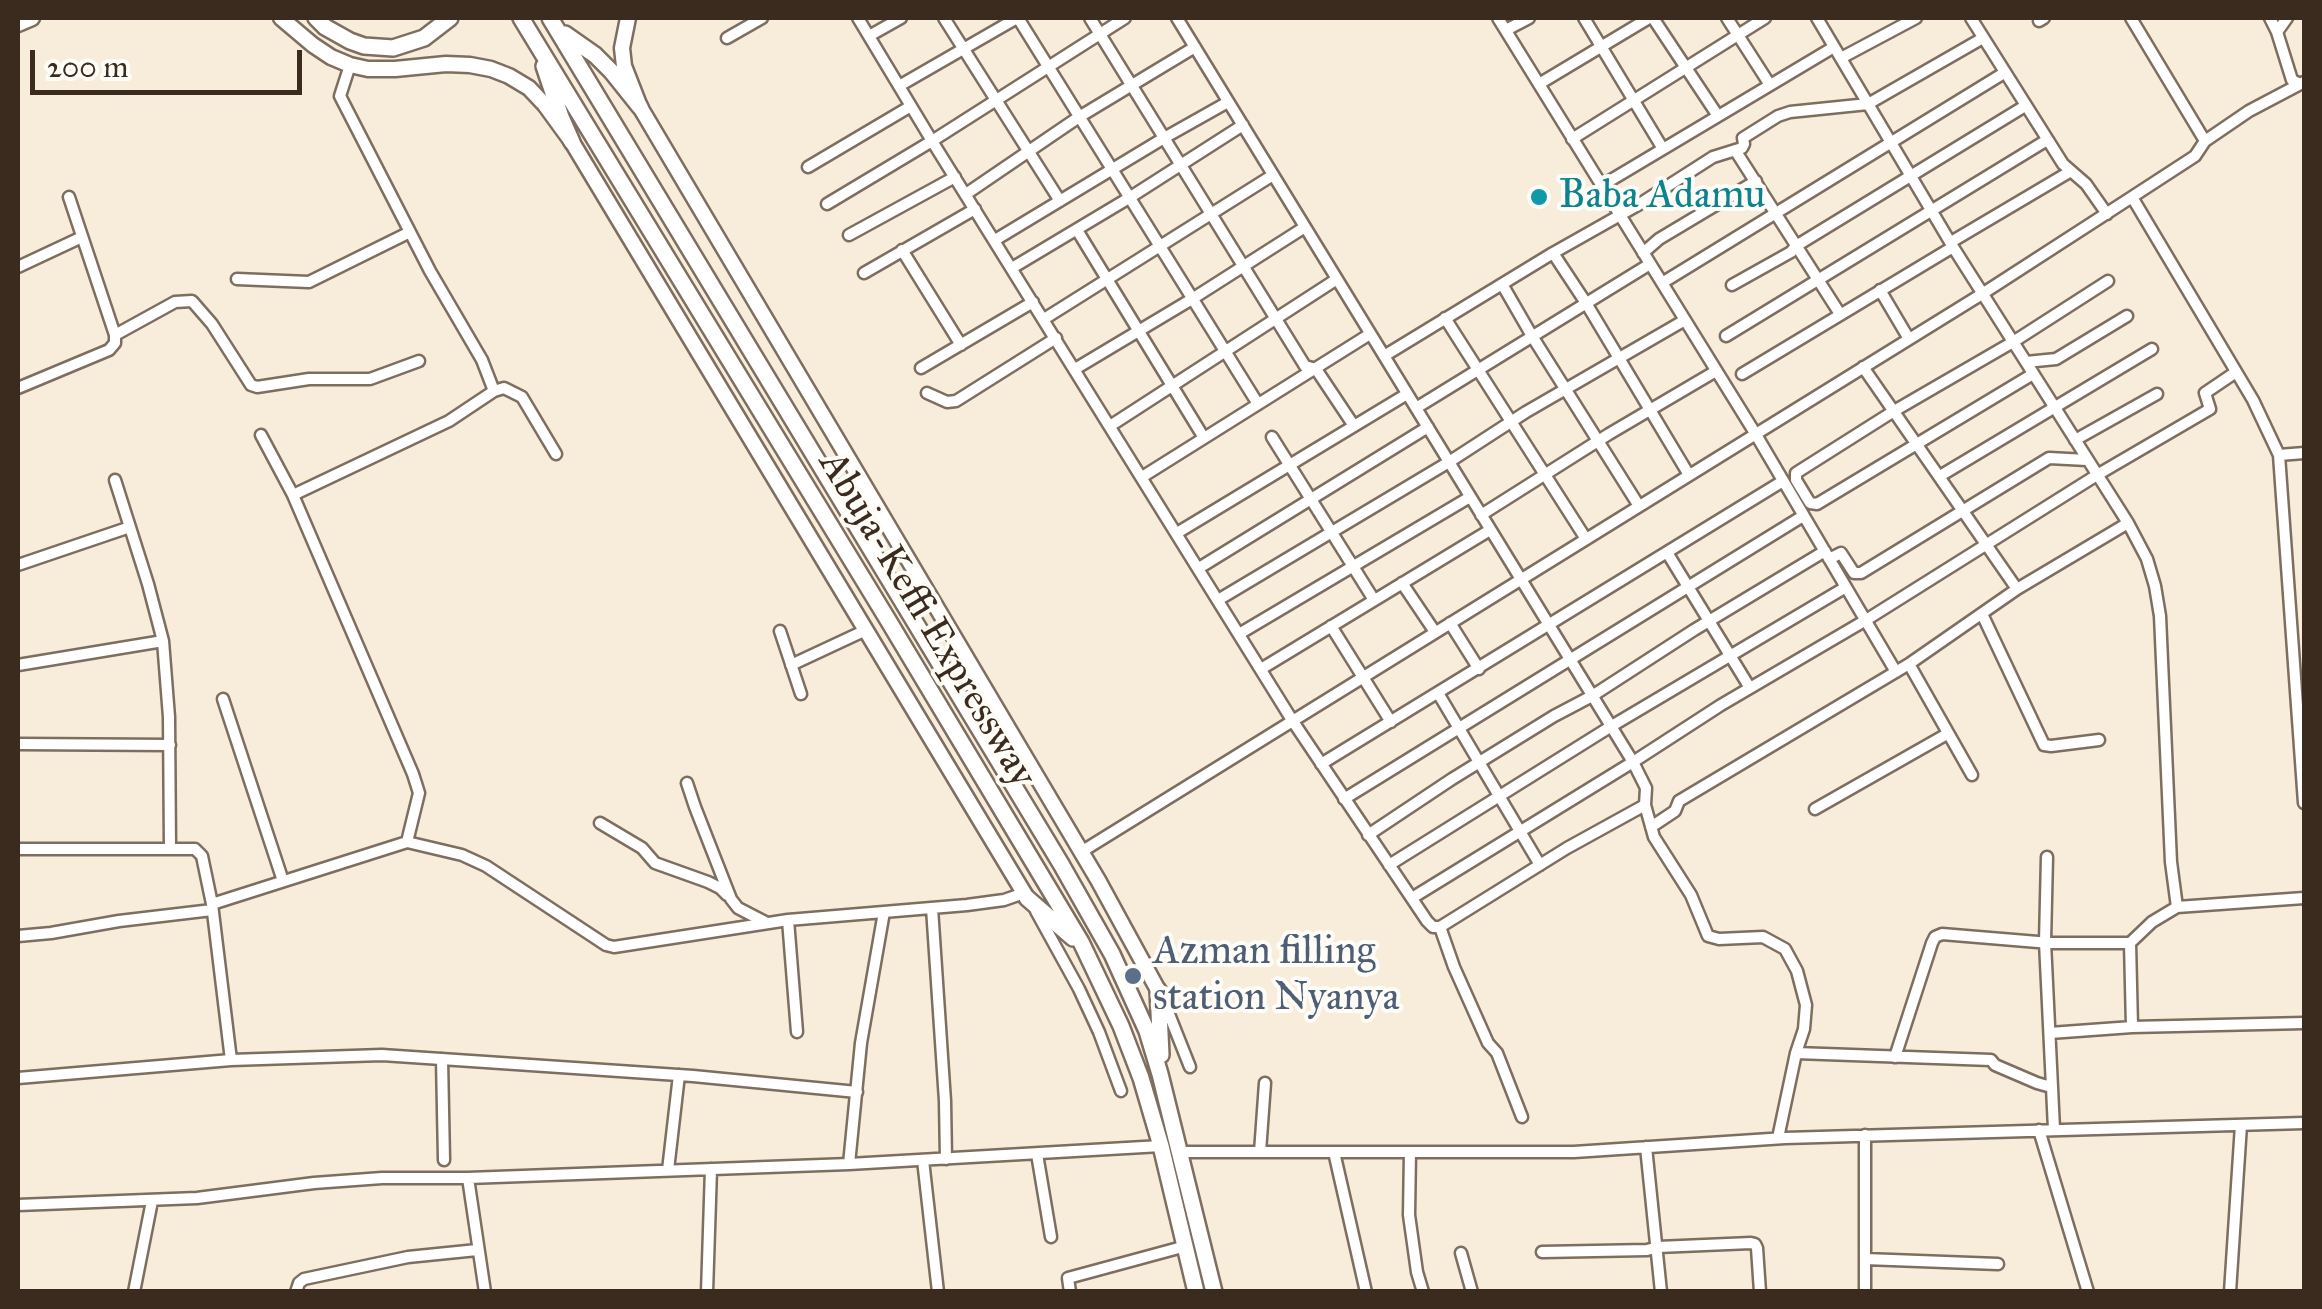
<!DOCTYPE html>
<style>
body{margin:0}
#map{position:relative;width:2322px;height:1309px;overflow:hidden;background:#f8ecda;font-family:"IM FELL Great Primer",serif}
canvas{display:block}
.frame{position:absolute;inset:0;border:20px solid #3b2a1e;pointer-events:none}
.scale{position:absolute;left:30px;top:50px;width:272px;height:45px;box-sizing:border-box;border:5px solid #3b2a1e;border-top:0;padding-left:12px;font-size:30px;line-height:35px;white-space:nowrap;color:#3b2a1e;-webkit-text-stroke:8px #fdfcf7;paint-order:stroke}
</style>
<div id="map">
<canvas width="2322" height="1309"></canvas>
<div class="frame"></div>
<div class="scale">200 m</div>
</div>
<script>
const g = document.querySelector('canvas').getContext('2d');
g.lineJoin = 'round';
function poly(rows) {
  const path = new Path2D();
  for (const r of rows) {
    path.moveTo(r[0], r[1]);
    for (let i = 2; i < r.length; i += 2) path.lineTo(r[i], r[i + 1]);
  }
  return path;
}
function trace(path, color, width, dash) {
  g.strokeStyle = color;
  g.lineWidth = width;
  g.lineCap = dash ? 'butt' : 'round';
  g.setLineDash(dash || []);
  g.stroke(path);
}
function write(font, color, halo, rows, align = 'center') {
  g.font = font + ' "IM FELL Great Primer",serif';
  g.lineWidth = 8;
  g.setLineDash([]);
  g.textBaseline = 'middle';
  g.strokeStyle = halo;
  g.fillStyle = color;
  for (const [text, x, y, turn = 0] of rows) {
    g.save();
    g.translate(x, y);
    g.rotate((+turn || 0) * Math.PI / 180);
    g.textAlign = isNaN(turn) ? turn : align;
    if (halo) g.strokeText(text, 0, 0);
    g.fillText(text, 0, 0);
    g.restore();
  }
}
const minor = poly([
 [858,18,932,141,1292,720,1427,921,1433,927,1440,927,1454,967,1488,1043,1497,1053,1522,1117],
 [944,18,1060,201],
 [1018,18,1258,404],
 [1090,18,1305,366,1316,369,1354,426],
 [1177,18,1633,762,1646,788,1645,805,1654,837,1691,895,1708,936,1719,939,1763,937,1785,949,1797,971,1806,1005,1804,1029,1796,1053,1778,1138],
 [1498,18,1755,433,1896,672],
 [1584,18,1663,149],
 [1653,18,1718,116],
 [1727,18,1770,85],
 [1817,18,1953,247,2128,523,2147,559,2155,586,2160,616,2171,862,2177,907],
 [1971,18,2063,164,2086,184,2107,214],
 [2131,18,2205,141],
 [2270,18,2277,32,2292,80,2300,84],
 [2039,21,2044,18],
 [1506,30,1529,18],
 [2277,32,2287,18],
 [869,36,901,18],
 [727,38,762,18],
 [1841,58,1916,18],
 [350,65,340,96,430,271,482,360,494,391],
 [1539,84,1649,18],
 [899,86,1017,18],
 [1572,139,1765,18],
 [1735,150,1840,314],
 [808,167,911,106],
 [1601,186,1834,47],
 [966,194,1079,117,1195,47],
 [2132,197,2195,156,2205,141,2249,111,2304,82],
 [827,204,932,141,1125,18],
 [1077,230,1204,438],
 [849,235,955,177],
 [995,240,1164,138,1228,102],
 [1951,242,2071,171],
 [902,250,961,345],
 [1553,253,1586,303,1689,475],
 [1643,253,1659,239,1756,181],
 [18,267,82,237],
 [1012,268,1129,198,1243,125],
 [864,273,975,209],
 [237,279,309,282,410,232],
 [1662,283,2004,73],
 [1502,284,1532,336,1639,506],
 [1732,285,1791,252,1796,246,2025,106],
 [1880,290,1909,339],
 [1445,318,1586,539],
 [1044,319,1273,175],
 [115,335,175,302,192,301,212,324,251,385,257,387,309,379,370,379,419,361],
 [1726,336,2047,140],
 [1384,356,1553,253,1638,205,1713,157,1742,148,1744,144,1743,138,1778,116,1790,112,1868,104,1983,38],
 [2026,362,2056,359,2127,316],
 [1863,367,2017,589],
 [921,368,1033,302],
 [1075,369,1192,299,1305,227],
 [1742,374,1953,247],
 [2033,374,1817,504,1810,503,1796,480,1796,473,1894,411,2013,342,2108,281],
 [18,388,109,350,115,343,115,335,69,197],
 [927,393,947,402,956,401,1056,338],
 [1416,408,1650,264],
 [1110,426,1337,279],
 [261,435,293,495,413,774,419,793,407,842],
 [1272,437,1374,600],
 [2075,440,2157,394],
 [2279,455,2304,803],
 [1940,476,2152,349],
 [1142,477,1370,334],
 [115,480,148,584,163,641,169,717,170,849],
 [293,495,449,421,494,391,504,388,522,397,556,454],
 [1481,515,1609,434,1716,371],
 [1177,533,1407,394],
 [1668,554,1750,688],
 [1829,559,1841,553,1854,573,1861,573,2049,458,2087,460],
 [18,565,130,527],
 [1199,568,1428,427],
 [1402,583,1435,632],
 [1218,600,1449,462,1526,412,1685,320],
 [1982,614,2044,745,2051,746,2099,740],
 [1450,623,1479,669],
 [1331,626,1391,722],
 [780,631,801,694],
 [1239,634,1470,497],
 [1909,664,1972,775],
 [18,665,163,641],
 [791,665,866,630],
 [1261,669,1490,530],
 [1438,693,1540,865],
 [223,699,283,881],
 [18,744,170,745],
 [1321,764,1783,481],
 [687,783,695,807,731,899,738,908,767,923],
 [1344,799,1803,516],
 [1815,809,1947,734],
 [600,823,642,848,655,863,708,882,720,888,727,895],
 [1651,827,1675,811,1679,801,1909,664,2017,589,2128,523],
 [1368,835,1452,779,1554,716,1592,696,1694,630,1825,551],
 [18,849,195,849,202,856,212,904,231,1060],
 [1081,852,1982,294,2132,197,2253,400,2279,455,2304,453],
 [2047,857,2045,942,2054,1129],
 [1389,865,1610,727,1846,587],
 [1412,898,1633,762,1721,705,1866,620,2097,475,2210,409,2205,393,2236,372],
 [212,904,407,842,462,855,486,866,606,945,614,947,788,920,967,905,1004,900,1024,893],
 [932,908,945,1101,946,1159],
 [1036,911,1079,989,1099,1032,1121,1091],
 [788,920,797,1032],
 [1440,927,1567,848,1645,805],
 [18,936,51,933,119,921,212,910],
 [1163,999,1190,1067],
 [2132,1027,2130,943,2152,922,2177,907,2304,898],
 [2050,1033,2132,1027,2304,1023],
 [1796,1053,1991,1060,1995,1065,2037,1083,2051,1087],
 [1895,1057,1932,943,1935,937,1942,934,2050,943,2130,943],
 [442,1059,444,1160],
 [18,1078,231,1060,382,1055,693,1076,857,1092],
 [2039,1130,2088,1292],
 [1865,1135,1865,1292],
 [1646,1147,1661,1292],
 [1180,1152,1574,1152,1785,1138,2304,1123],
 [1260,1152,1265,1083],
 [1334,1152,1366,1292],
 [1410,1152,1409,1215,1417,1272,1423,1292],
 [1037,1154,1051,1237],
 [923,1160,938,1292],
 [849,1164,861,1043,884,912],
 [668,1170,679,1075],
 [468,1178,485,1292],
 [18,1205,197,1198,314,1183,382,1178,468,1178,849,1164,1161,1146],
 [1542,1252,1647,1250,1658,1247,1751,1243,1755,1244,1757,1248,1760,1292],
 [1461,1253,1472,1292],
 [1865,1259,1998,1264],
 [134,1292,152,1201],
 [296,1292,299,1283,304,1279,408,1257,477,1250],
 [707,1292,711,1169],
 [1070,1292,1068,1278,1186,1246],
 [2230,1292,2241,1125]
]);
const major = poly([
 [281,18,313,45,331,57,350,65,368,69,395,69,446,64,470,65,491,69,509,76,529,88,545,105,572,142,1027,898],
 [628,18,622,48,624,66,640,107,1098,880,1158,990],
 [18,24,32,18]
]);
const highway = poly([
 [316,18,325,27,350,41,364,46,393,48,424,38,450,18],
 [521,18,888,620,1081,942,1121,1026,1141,1078,1161,1146,1196,1292],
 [550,18,1061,864,1112,954,1147,1031,1160,1074,1214,1292],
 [565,34,595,55,612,72,640,107],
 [544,66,561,117,572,142],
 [1027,898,1073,938],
 [1158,990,1161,1055]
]);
const markers = [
 [1539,197,10,"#0f9aa8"],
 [1133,976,10,"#5c6f8a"]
];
const cultureNames = [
 ["Baba Adamu",1559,197]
];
const streetNames = [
 ["Abuja-Keffi Expressway",926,620,59]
];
const serviceNames = [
 ["Azman filling",1153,953],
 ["station Nyanya",1153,999]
];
trace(minor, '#7d6e60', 15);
trace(major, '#7d6e60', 19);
trace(highway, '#7d6e60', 20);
trace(minor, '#fff', 10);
trace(major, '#fff', 14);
trace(highway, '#fff', 15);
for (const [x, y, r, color] of markers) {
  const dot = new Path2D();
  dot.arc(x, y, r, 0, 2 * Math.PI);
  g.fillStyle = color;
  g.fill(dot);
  trace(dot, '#fdfcf7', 4);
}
write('40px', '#0d838f', '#fdfcf7', cultureNames, 'left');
write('40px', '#3b2a1e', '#fdfcf7', streetNames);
write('40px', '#4e5e75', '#fdfcf7', serviceNames, 'left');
</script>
